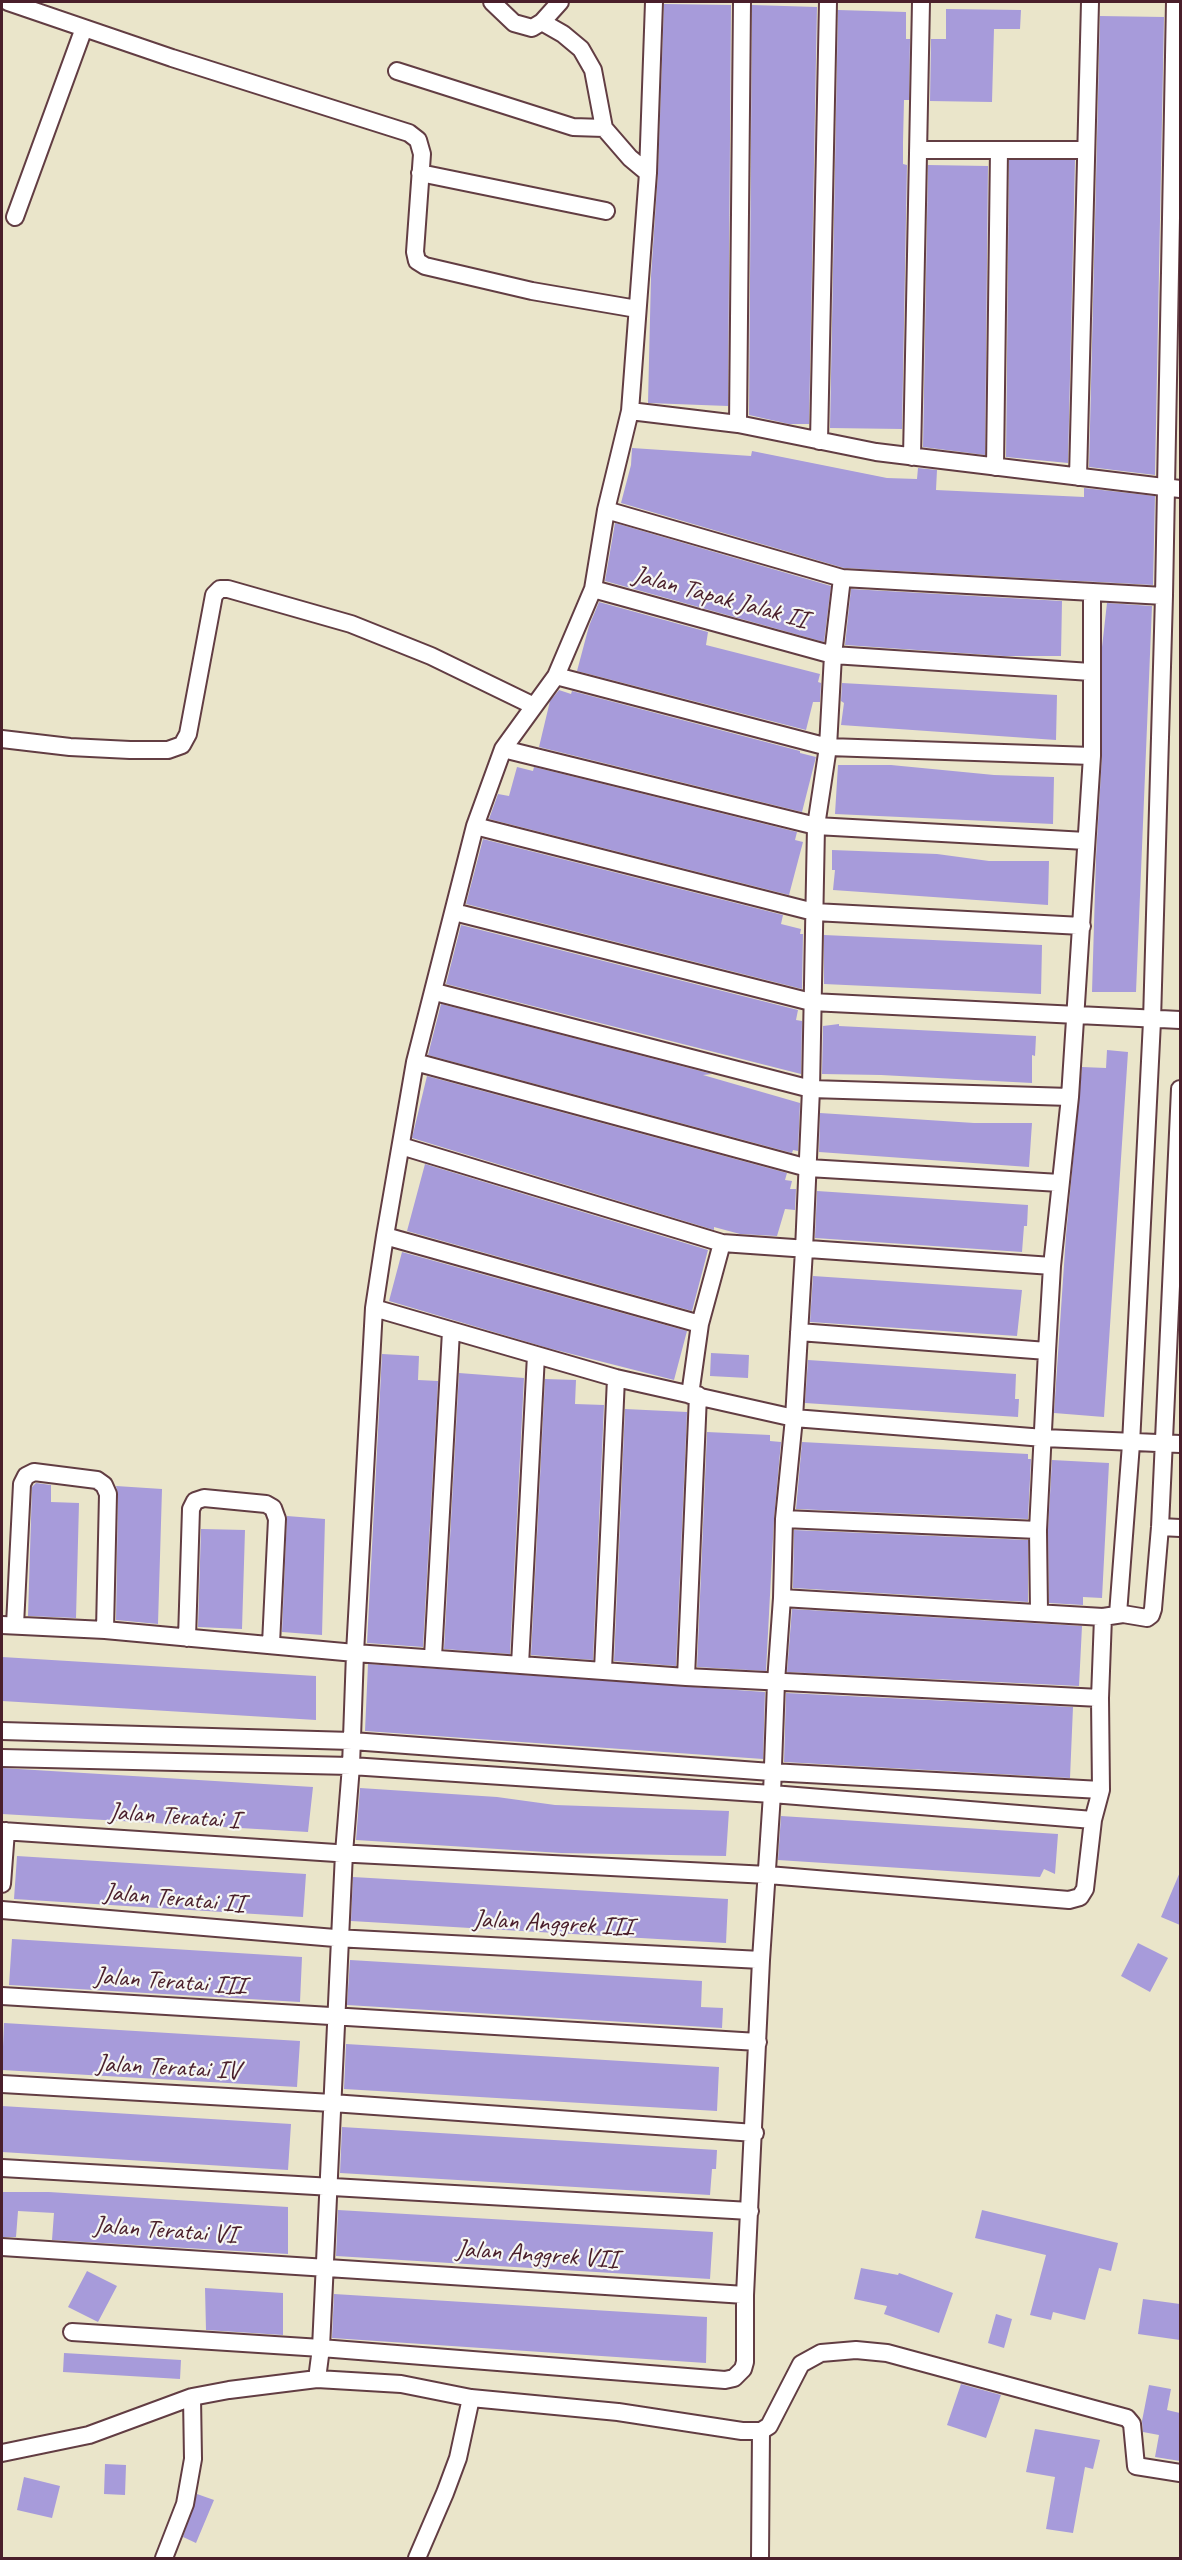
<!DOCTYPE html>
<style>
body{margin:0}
#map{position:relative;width:1182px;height:2560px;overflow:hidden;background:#eae5ca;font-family:Caveat,sans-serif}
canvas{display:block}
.frame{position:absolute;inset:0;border:3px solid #4a1f2b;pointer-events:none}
</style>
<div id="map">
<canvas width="1182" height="2560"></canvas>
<div class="frame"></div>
</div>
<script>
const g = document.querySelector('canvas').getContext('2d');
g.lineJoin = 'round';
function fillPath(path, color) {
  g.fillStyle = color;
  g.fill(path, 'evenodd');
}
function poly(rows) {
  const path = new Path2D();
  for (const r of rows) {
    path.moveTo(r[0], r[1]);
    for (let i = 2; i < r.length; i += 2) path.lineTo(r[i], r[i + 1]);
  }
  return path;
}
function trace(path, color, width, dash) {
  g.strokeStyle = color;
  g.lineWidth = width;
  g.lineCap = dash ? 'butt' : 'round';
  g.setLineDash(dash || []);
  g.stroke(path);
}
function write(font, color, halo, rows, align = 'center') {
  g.font = font + ' Caveat,sans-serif';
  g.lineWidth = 4.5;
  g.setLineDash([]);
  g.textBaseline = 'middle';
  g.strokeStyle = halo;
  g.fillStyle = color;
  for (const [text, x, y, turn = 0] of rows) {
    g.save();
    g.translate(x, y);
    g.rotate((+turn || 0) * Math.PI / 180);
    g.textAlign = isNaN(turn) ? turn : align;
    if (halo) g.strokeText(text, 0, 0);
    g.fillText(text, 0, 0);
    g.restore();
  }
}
const building = poly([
 [664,4,731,5,728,406,648,403,651,276,658,173],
 [752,5,817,7,809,424,789,424,749,415],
 [946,9,1021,10,1020,29,994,29,992,102,930,101,931,39,946,39],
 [838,10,906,12,906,39,910,39,909,100,904,100,903,142,903,164,907,165,902,429,830,428],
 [1100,16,1164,17,1155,475,1089,467],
 [1009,160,1075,160,1068,463,1006,457],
 [928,165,988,166,985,455,923,447],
 [632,448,751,456,752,451,887,478,917,479,918,468,937,470,936,490,1084,497,1084,488,1155,496,1153,585,844,568,621,503,631,465],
 [615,523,831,586,824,642,605,581],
 [851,589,1062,601,1061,656,1004,656,845,645],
 [599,602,708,632,706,645,820,674,818,682,821,683,820,702,813,702,806,730,577,671,589,626],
 [1107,603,1152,606,1136,992,1092,992,1096,857,1102,756,1102,647],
 [842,683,1057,695,1056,740,841,725,844,703,841,701],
 [559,690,571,694,572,691,800,751,800,753,816,757,802,812,539,747,550,701],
 [838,765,891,765,994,775,1054,777,1053,824,835,814],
 [517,767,533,771,534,767,797,832,795,840,803,842,789,895,489,819,498,794,509,796],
 [483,839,783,915,781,924,801,929,800,934,803,934,802,989,466,904],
 [832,850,937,854,989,861,1049,861,1048,905,833,890,835,870,832,870],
 [461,925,798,1010,796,1020,802,1021,801,1074,446,984],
 [824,935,1042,945,1041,994,824,984],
 [441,1004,712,1074,703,1075,800,1103,798,1151,793,1150,792,1153,428,1055],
 [839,1024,839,1026,1036,1036,1035,1056,1032,1055,1032,1083,881,1075,822,1074,823,1026],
 [1107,1050,1128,1052,1104,1417,1054,1413,1066,1235,1082,1067,1106,1068],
 [427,1076,787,1173,785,1180,792,1181,790,1189,796,1189,795,1210,785,1209,777,1236,740,1234,714,1227,714,1230,412,1138],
 [820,1113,974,1123,1032,1123,1029,1167,819,1152],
 [425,1164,708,1250,692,1311,407,1231],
 [817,1191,1028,1205,1027,1226,1024,1226,1022,1252,815,1238],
 [402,1252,687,1331,674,1380,548,1348,389,1301],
 [813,1276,1022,1290,1017,1336,810,1322],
 [711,1353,749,1355,748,1378,710,1376],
 [382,1354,419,1356,418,1380,438,1381,423,1647,367,1643],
 [808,1360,1016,1374,1015,1399,1019,1399,1018,1417,805,1403],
 [459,1373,524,1378,510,1654,444,1649],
 [545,1379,576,1380,575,1404,604,1405,593,1660,531,1655],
 [625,1409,687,1412,676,1666,614,1661],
 [707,1432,770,1435,770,1441,781,1442,774,1519,766,1671,697,1667],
 [802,1442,1028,1454,1028,1459,1031,1459,1028,1519,796,1509],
 [1052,1460,1109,1463,1102,1598,1083,1597,1083,1605,1049,1603,1048,1530],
 [36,1483,51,1485,51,1502,79,1503,76,1618,28,1616,32,1487],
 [116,1486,162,1489,158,1624,116,1620,118,1494],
 [287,1516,325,1519,322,1635,282,1632],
 [201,1529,245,1530,242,1629,198,1627],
 [794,1530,1028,1540,1028,1602,793,1588],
 [792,1609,1082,1626,1079,1686,787,1672],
 [2,1657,316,1676,316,1720,2,1701],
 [368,1664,765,1692,763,1759,365,1731],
 [786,1693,1073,1707,1070,1778,784,1762],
 [2,1768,313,1787,308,1832,2,1814],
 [360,1788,497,1797,555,1805,729,1811,726,1856,561,1853,356,1840],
 [781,1816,1058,1834,1055,1874,1044,1869,1040,1877,778,1860],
 [17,1856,306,1874,303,1917,14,1899],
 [1180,1872,1180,1925,1161,1917],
 [353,1877,728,1899,726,1943,351,1921],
 [12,1939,302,1957,300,2002,9,1985],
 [1138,1943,1168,1958,1150,1992,1121,1976],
 [350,1960,702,1981,701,2007,723,2008,722,2028,347,2005],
 [4,2023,300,2041,297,2087,2,2070],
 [346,2044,719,2067,717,2111,344,2089],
 [2,2106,291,2124,288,2170,2,2152],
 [342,2127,717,2150,716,2169,712,2169,710,2195,340,2173],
 [2,2192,49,2192,288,2207,288,2254,52,2240,54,2213,18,2211,16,2237,2,2237],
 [338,2210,713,2232,710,2279,336,2256],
 [982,2210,1118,2243,1111,2271,1099,2268,1085,2320,1053,2312,1051,2320,1030,2315,1046,2255,975,2238],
 [861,2268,898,2275,899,2273,953,2293,939,2333,884,2314,887,2306,854,2299],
 [87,2271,117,2286,98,2322,68,2307],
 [205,2288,283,2293,283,2335,206,2330],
 [334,2294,707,2317,706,2363,332,2338],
 [1143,2299,1180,2304,1180,2340,1138,2334],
 [996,2314,1012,2319,1004,2348,988,2343],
 [64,2353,181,2360,180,2379,63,2372],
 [961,2384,1001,2395,986,2438,947,2425],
 [1149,2385,1171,2389,1167,2410,1180,2413,1180,2461,1155,2457,1159,2435,1143,2432,1142,2421],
 [1035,2429,1100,2440,1093,2469,1085,2467,1073,2533,1046,2529,1055,2477,1026,2472],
 [105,2464,126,2465,125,2495,104,2494],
 [24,2477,60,2486,52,2518,17,2510],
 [197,2494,214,2500,196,2543,183,2537]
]);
const street = poly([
 [8,2,172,58,409,133,418,140,422,154,415,252,417,261,425,266,532,291,637,309],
 [492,2,514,23,532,28,542,22,560,2],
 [654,2,648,173,630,411,738,424,876,452,1180,489],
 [542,22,563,34,581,49,593,70,604,128,630,158,648,173],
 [397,71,573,127,604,128],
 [918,150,1086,150],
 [420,173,606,211],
 [15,217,84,28],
 [738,424,742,2],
 [819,441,828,2],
 [912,457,921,2],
 [995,467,999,150],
 [1078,477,1090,2],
 [606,510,842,578],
 [593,589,833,655,1091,672],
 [556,676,828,747,1092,756],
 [2,739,70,747,130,750,168,750,182,745,188,734,214,595,220,589,228,589,351,624,431,656,534,706],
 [503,749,816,826,1086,841],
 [475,826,814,912,1082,926],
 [454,912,811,1002,1180,1020],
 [435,992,811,1089,1070,1097],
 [415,1062,808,1168,1060,1183],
 [401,1146,722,1243,1052,1266],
 [385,1236,700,1324],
 [374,1308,616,1378,794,1418,1044,1438,1180,1444],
 [799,1332,1047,1351],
 [690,1395,700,1324,722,1243],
 [784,1519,1038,1530],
 [1160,1527,1180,1528],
 [782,1598,1103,1617],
 [1039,1612,1038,1530,1047,1351,1052,1266,1070,1097,1092,756,1092,592],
 [1118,1614,1131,1444,1152,1021,1164,596,1175,2],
 [2,1625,105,1630,355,1653,686,1677,1100,1698],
 [15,1625,22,1484,26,1476,34,1472,97,1480,104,1485,108,1494,105,1630],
 [187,1638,191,1509,195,1501,204,1498,266,1504,273,1508,277,1519,271,1644],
 [433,1657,451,1331],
 [520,1665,536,1355],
 [603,1670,616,1378],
 [686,1677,698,1395],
 [2,1731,352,1741,771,1772,1101,1790],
 [2,1758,351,1766,772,1794,1093,1820],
 [2,1831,336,1853,768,1875,1069,1900,1080,1897,1085,1889,1093,1820,1101,1790,1100,1698,1103,1617,1123,1614,1147,1618,1151,1615,1153,1609,1160,1527,1180,1089],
 [2,1884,6,1831],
 [2,1910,335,1938,761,1960],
 [2,1996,758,2042],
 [2,2084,332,2103,755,2133],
 [2,2168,750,2211],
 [2,2247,745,2295],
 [72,2332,321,2348,725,2380,734,2378,743,2369,745,2362,745,2295,761,1960,772,1794,776,1682,782,1598,784,1519,794,1418,804,1250,811,1089,816,826,828,747,833,655,842,578,1164,596],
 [317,2379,321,2348,344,1853,351,1766,355,1653,374,1308,385,1236,415,1062,475,826,503,749,556,676,593,589,606,510,630,411],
 [2,2453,89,2435,192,2397,229,2390,317,2379,401,2384,471,2398,618,2412,742,2431,761,2431,769,2426,801,2364,821,2353,856,2350,887,2353,1127,2418,1132,2424,1136,2466,1180,2473],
 [164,2558,185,2504,193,2459,192,2397],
 [417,2558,445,2493,458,2458,471,2398],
 [760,2558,761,2431]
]);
const streetNames = [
 ["Jalan Tapak Jalak II",720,598,15],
 ["Jalan Teratai I",174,1817,4],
 ["Jalan Teratai II",174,1899,5],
 ["Jalan Anggrek III",553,1924,3],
 ["Jalan Teratai III",170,1982,4],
 ["Jalan Teratai IV",168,2068,3],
 ["Jalan Teratai VI",165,2231,4],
 ["Jalan Anggrek VII",537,2255,4]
];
fillPath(building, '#a79bda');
trace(street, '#623d43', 20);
trace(street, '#fff', 16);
write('26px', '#4a1f2b', '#f6f6f2', streetNames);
</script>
